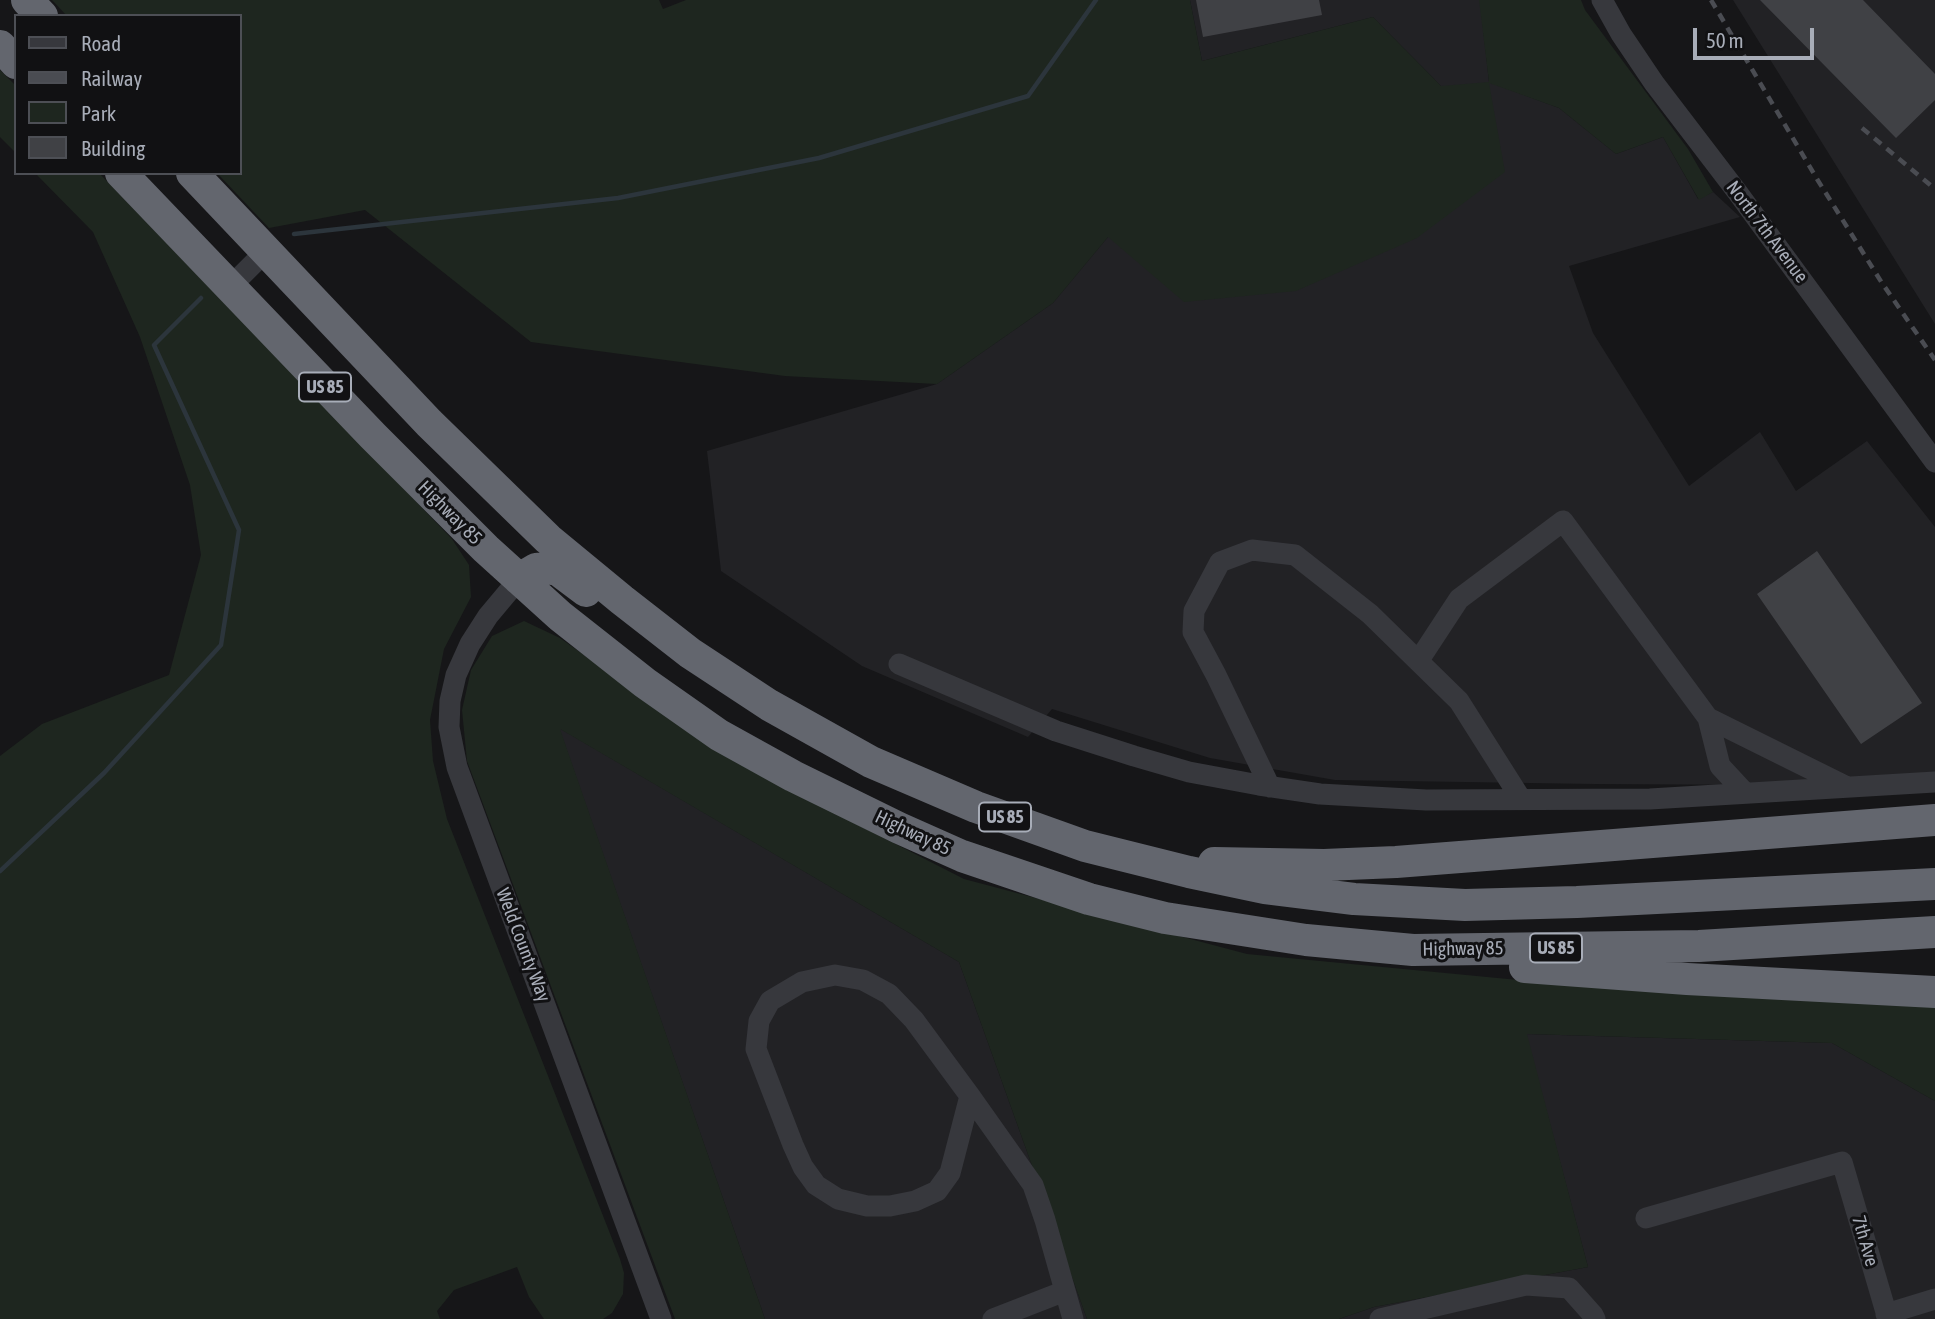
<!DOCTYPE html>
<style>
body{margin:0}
#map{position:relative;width:1935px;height:1319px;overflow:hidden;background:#161618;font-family:"Asap Condensed",sans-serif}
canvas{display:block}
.legend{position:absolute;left:14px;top:14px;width:228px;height:161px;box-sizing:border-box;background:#111113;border:2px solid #4d4f55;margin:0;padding:9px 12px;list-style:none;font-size:21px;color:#a8adb8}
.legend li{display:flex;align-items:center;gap:14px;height:35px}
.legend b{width:35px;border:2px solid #4d4f55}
.scale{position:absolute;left:1693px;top:28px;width:121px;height:32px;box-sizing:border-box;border:4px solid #a8adb8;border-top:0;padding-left:9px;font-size:21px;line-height:24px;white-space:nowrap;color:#a8adb8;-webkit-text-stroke:5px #111113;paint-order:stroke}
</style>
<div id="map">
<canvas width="1935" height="1319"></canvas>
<ul class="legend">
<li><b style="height:9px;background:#37383d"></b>Road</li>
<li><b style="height:9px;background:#4a4c52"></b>Railway</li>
<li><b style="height:19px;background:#1e261f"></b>Park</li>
<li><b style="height:19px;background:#404145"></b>Building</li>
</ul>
<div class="scale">50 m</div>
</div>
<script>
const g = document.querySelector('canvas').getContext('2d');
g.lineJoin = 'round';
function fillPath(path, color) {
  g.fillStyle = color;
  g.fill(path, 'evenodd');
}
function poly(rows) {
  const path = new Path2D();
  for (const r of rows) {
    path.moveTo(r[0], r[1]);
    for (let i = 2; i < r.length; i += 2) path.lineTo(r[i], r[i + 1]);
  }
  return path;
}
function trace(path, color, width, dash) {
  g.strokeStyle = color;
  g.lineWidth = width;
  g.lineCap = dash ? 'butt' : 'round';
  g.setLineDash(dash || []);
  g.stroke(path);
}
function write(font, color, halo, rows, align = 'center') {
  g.font = font + ' "Asap Condensed",sans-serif';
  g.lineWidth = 6;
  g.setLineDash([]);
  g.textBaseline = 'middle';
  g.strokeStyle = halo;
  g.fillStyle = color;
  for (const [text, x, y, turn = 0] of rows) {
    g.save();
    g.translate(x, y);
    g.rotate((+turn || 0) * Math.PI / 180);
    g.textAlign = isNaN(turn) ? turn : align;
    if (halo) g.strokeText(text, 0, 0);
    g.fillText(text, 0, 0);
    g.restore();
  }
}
const built = poly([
 [1190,0,1480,0,1489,82,1559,108,1616,154,1663,137,1698,199,1713,192,1740,217,1569,266,1593,333,1689,486,1760,432,1796,491,1867,441,1935,527,1935,772,1781,785,1594,784,1335,780,1210,758,1052,709,1028,737,862,666,721,571,707,451,937,384,1053,303,1108,237,1441,86,1373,17,1202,61],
 [1733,0,1935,0,1935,324],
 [559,728,959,962,1087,1319,765,1319],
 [1526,1034,1832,1043,1935,1101,1935,1319,1339,1319,1374,1307,1588,1267]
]);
const green = poly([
 [52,0,659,0,663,9,686,0,1190,0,1202,61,1373,17,1441,86,1489,82,1479,0,1581,0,1585,10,1688,149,1713,192,1699,200,1663,137,1616,154,1559,108,1489,83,1505,172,1417,238,1296,291,1184,302,1108,237,1053,303,937,384,785,376,531,342,365,210,269,228,217,173,240,173,240,16,67,16],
 [0,70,16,86,16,153,0,137],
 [35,173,99,173,452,539,469,565,471,597,444,649,430,720,433,761,447,819,620,1259,624,1273,623,1294,612,1313,603,1319,544,1319,529,1297,517,1267,454,1290,437,1311,440,1319,0,1319,0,756,42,724,169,675,201,555,190,485,140,337,93,232],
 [524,621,560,638,735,762,964,879,1247,954,1560,984,1935,1001,1935,1101,1832,1043,1527,1034,1588,1267,1374,1307,1339,1319,1087,1319,959,962,560,729,765,1319,675,1319,467,761,462,710,471,670,492,636]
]);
const stream = poly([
 [294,234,618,198,819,158,1028,96,1096,0],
 [0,871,104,773,221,645,239,530,154,345,201,298]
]);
const building = poly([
 [1196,0,1319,0,1322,15,1203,37],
 [1760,0,1863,0,1935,74,1935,100,1896,138],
 [1817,551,1922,703,1861,744,1757,594]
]);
const minor = poly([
 [1602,0,1621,34,1654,83,1738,193,1935,462],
 [230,287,266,251],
 [519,579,488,616,470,644,456,675,450,701,449,727,457,767,661,1319],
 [1419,660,1459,599,1563,521,1708,718,1847,787],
 [899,664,1056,731,1134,756,1189,772,1259,785,1320,794,1426,800,1650,799,1935,782],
 [1708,718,1720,766,1745,793],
 [1270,787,1216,675,1193,632,1194,611,1220,562,1252,550,1295,555,1370,614,1459,701,1521,799],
 [970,1096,950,1173,937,1191,915,1201,890,1206,867,1206,838,1199,816,1185,803,1167,793,1145,756,1049,759,1021,770,1001,802,982,835,975,863,980,889,994,914,1020,970,1096,1033,1185,1045,1220,1073,1319],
 [1646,1218,1842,1162,1888,1319],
 [1886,1314,1935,1299],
 [993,1319,1065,1291],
 [1380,1319,1526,1285,1569,1288,1593,1315,1595,1319]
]);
const highway = poly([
 [27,0,42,16],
 [0,46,16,63],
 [121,173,373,436,486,549,560,616,645,683,719,735,793,776,899,828,962,856,1089,899,1165,918,1306,940,1413,950,1699,946,1935,932],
 [192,173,429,423,548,539,622,600,690,653,769,705,871,762,976,807,1085,846,1189,872,1265,888,1354,899,1465,905,1577,902,1935,884],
 [519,579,536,569,547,568,558,570,586,591],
 [1214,863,1324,865,1396,862,1935,820],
 [1525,967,1687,979,1935,992]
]);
const rail = poly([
 [1711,0,1817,179,1882,283,1935,360],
 [1862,128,1935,189]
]);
const shields = [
 [325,387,52],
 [1005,817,52],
 [1556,948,52]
];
const shieldNames = [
 ["US 85",325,387],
 ["US 85",1005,817],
 ["US 85",1556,948]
];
const streetNames = [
 ["North 7th Avenue",1767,232,53],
 ["Highway 85",450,513,45],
 ["Highway 85",913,833,25],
 ["Weld County Way",523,945,69],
 ["Highway 85",1463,949,-1],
 ["7th Ave",1865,1241,74]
];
fillPath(built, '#222225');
fillPath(green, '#1e261f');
trace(stream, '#2c353c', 4.5);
fillPath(building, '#404145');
trace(minor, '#37383d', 21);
trace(highway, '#63666e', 32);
trace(rail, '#4a4c52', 4.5, [9, 7]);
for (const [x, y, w] of shields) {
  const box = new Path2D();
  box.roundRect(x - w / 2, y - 14.5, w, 29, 5);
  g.fillStyle = '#111113';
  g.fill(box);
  trace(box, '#a8adb8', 2);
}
write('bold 18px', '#a8adb8', null, shieldNames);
write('19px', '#a8adb8', '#111113', streetNames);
</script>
